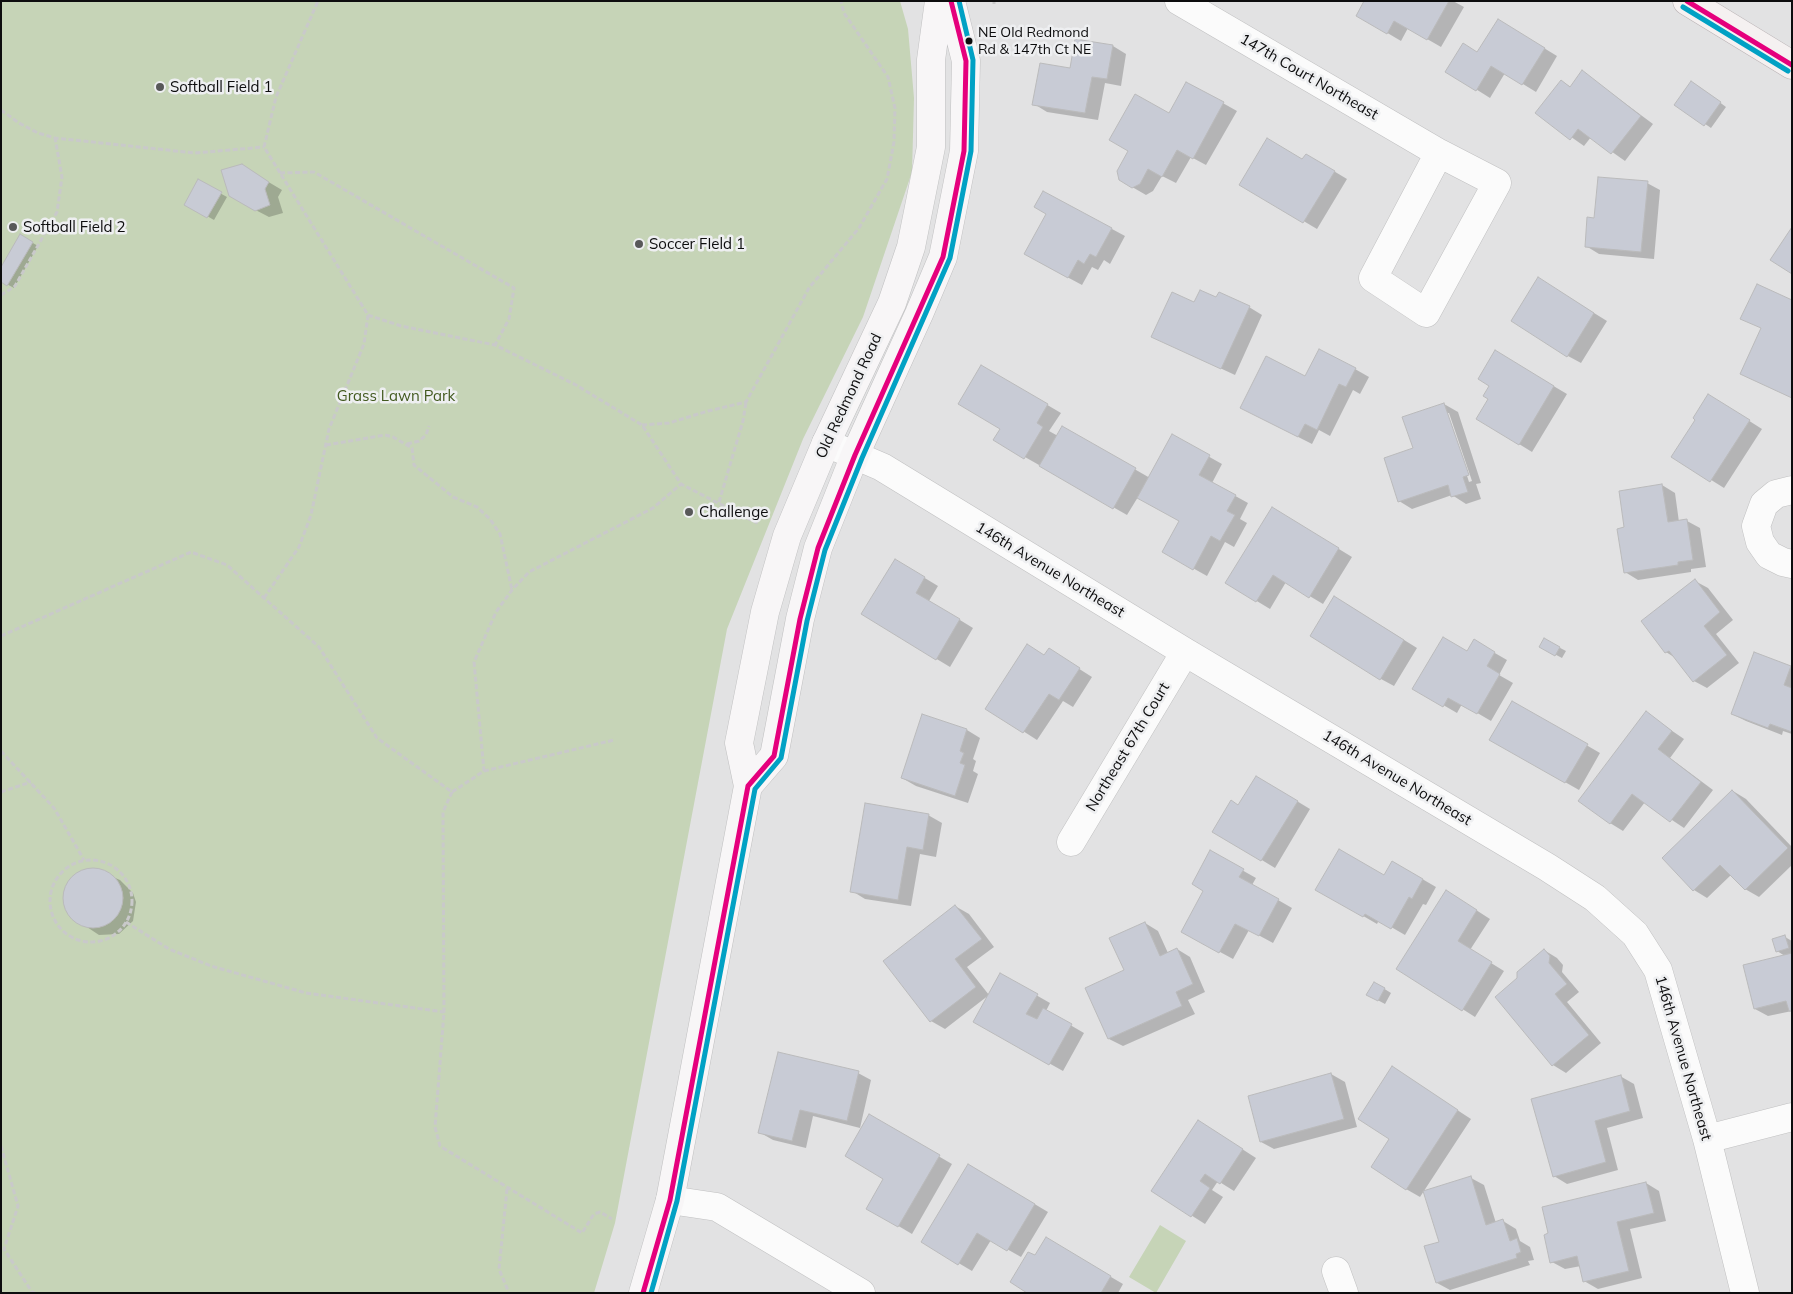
<!DOCTYPE html>
<style>
body{margin:0}
#map{position:relative;width:1793px;height:1294px;overflow:hidden;background:#e2e2e3;font-family:Mulish,sans-serif}
canvas{display:block}
.frame{position:absolute;inset:0;border:2px solid #0d0d0e;pointer-events:none}
</style>
<div id="map">
<canvas width="1793" height="1294"></canvas>
<div class="frame"></div>
</div>
<script>
const g = document.querySelector('canvas').getContext('2d');
g.lineJoin = 'round';
function fillPath(path, color) {
  g.fillStyle = color;
  g.fill(path, 'evenodd');
}
function poly(rows) {
  const path = new Path2D();
  for (const r of rows) {
    if (r.length === 3) {
      path.moveTo(r[0] + r[2], r[1]);
      path.arc(r[0], r[1], r[2], 0, 2 * Math.PI);
      continue;
    }
    path.moveTo(r[0], r[1]);
    for (let i = 2; i < r.length; i += 2) path.lineTo(r[i], r[i + 1]);
  }
  return path;
}
function trace(path, color, width, dash) {
  g.strokeStyle = color;
  g.lineWidth = width;
  g.lineCap = dash ? 'butt' : 'round';
  g.setLineDash(dash || []);
  g.stroke(path);
}
function write(font, color, halo, rows, align = 'center') {
  g.font = font + ' Mulish,sans-serif';
  g.lineWidth = 5;
  g.setLineDash([]);
  g.textBaseline = 'middle';
  g.strokeStyle = halo;
  g.fillStyle = color;
  for (const [text, x, y, turn = 0] of rows) {
    g.save();
    g.translate(x, y);
    g.rotate((+turn || 0) * Math.PI / 180);
    g.textAlign = isNaN(turn) ? turn : align;
    if (halo) g.strokeText(text, 0, 0);
    g.fillText(text, 0, 0);
    g.restore();
  }
}
const green = poly([
 [1,1,900,1,908,29,914,98,912,172,863,317,803,439,727,629,615,1223,594,1293,1,1293],
 [1160,1225,1186,1241,1156,1293,1129,1277]
]);
const shadow = poly([
 [1366,1,1453,1,1464,7,1441,47,1408,28,1401,41,1357,15],
 [1511,28,1557,56,1536,92,1505,73,1490,98,1447,71,1478,53],
 [1076,40,1113,46,1126,54,1121,86,1105,83,1098,120,1047,112,1034,104,1071,70],
 [1583,72,1653,124,1625,161,1591,137,1584,146,1537,113,1561,81,1571,87],
 [1187,83,1237,111,1206,165,1191,157,1176,183,1162,176,1153,191,1146,195,1120,180,1130,150,1169,115],
 [1698,86,1726,107,1711,128,1676,104],
 [1307,155,1347,179,1317,229,1241,184,1303,161],
 [255,174,282,190,278,197,283,213,269,217,244,204],
 [198,181,227,197,214,220,186,204],
 [1647,183,1660,190,1654,259,1599,254,1586,246,1595,219],
 [1112,229,1125,236,1110,264,1104,260,1098,270,1092,267,1082,285,1039,262],
 [21,236,38,246,14,288,1,281],
 [1552,287,1607,321,1581,363,1568,356],
 [1217,299,1249,307,1262,315,1235,375,1153,337,1195,303],
 [1496,352,1567,394,1532,452,1519,444,1490,398],
 [981,366,1061,413,1049,431,1058,436,1063,428,1150,478,1172,436,1222,464,1212,483,1248,503,1240,519,1247,523,1234,547,1225,542,1207,576,1164,552,1180,521,1138,497,1127,515,995,440,1002,428],
 [1355,369,1369,377,1360,394,1353,390,1330,436,1319,430,1312,444,1255,415,1306,378],
 [1721,403,1762,429,1724,488,1673,456],
 [1444,404,1458,412,1481,483,1476,484,1481,499,1466,504,1452,495,1412,509,1399,501,1415,449],
 [1447,413,1449,413,1472,481,1469,482],
 [1662,485,1675,493,1679,522,1687,521,1700,528,1706,567,1691,569,1691,572,1638,580,1625,572,1626,528],
 [1285,516,1352,557,1323,604,1286,582,1270,609,1227,583],
 [895,560,938,586,929,601,973,628,950,667,862,614],
 [1695,581,1708,588,1733,620,1716,634,1739,663,1707,688,1694,681,1677,659,1666,652],
 [1348,605,1417,648,1394,686,1381,679],
 [1545,640,1566,651,1562,658,1541,647],
 [1474,641,1507,660,1499,675,1513,683,1491,721,1462,704,1457,713,1414,688,1467,653],
 [1755,654,1792,668,1792,734,1783,731,1782,735,1746,721,1732,714],
 [1045,656,1062,658,1092,677,1073,707,1063,701,1037,740,987,708],
 [1512,702,1600,753,1579,790,1491,740],
 [1646,713,1684,739,1670,758,1713,790,1684,828,1645,802,1623,831,1610,823],
 [923,716,967,730,980,738,973,759,976,761,973,771,978,774,968,803,916,786,902,778],
 [1257,777,1310,809,1275,868,1214,831,1239,807],
 [1733,791,1746,799,1792,847,1792,865,1759,897,1745,889,1731,875,1707,898,1694,890,1663,858],
 [928,815,942,823,936,857,920,854,911,906,865,899,852,891],
 [1210,852,1256,878,1252,885,1292,908,1273,943,1249,930,1233,959,1196,939],
 [1393,862,1436,887,1426,905,1423,904,1405,935,1379,920,1377,924,1317,889,1385,877],
 [96,870,120,880,133,893,136,902,133,921,119,934,99,935,69,915,65,907,66,887,78,873],
 [1459,899,1490,919,1470,950,1504,971,1475,1017,1398,968],
 [955,906,969,914,994,947,967,967,989,995,945,1029,931,1021,885,962],
 [1145,923,1158,931,1168,953,1177,949,1190,957,1205,992,1188,1000,1195,1014,1123,1046,1109,1039,1087,988,1125,971],
 [1785,937,1792,941,1792,1011,1768,1016,1755,1009,1785,956,1777,951],
 [1544,950,1557,958,1563,965,1562,972,1579,992,1567,1002,1601,1043,1566,1073,1553,1065,1518,979],
 [1001,975,1050,1003,1046,1011,1084,1033,1063,1071,975,1022],
 [1375,983,1391,993,1385,1004,1368,995],
 [858,1073,871,1080,860,1128,813,1116,806,1148,773,1140,759,1132],
 [1331,1074,1345,1082,1357,1127,1274,1149,1261,1142],
 [1405,1076,1471,1119,1420,1197,1406,1189,1390,1139],
 [1620,1076,1634,1084,1643,1118,1607,1128,1618,1170,1567,1184,1554,1176],
 [869,1116,952,1164,912,1234,868,1208,885,1178],
 [1211,1129,1256,1158,1234,1191,1218,1181,1212,1190,1223,1197,1205,1224,1153,1191],
 [969,1165,1048,1212,1021,1257,991,1240,972,1271,923,1242],
 [1471,1178,1484,1185,1496,1223,1503,1221,1516,1229,1520,1241,1530,1247,1534,1260,1528,1261,1530,1265,1450,1290,1437,1283,1441,1243],
 [1646,1183,1659,1191,1666,1221,1630,1229,1642,1278,1598,1289,1584,1281,1581,1266,1565,1269,1552,1262],
 [1046,1239,1123,1284,1118,1293,1030,1293]
]);
const building = poly([
 [1364,1,1449,1,1427,40,1394,21,1387,34,1356,16,1364,1],
 [1498,19,1545,48,1522,85,1491,66,1476,91,1445,72,1463,43,1477,52,1498,19],
 [1075,39,1113,45,1107,79,1092,77,1085,113,1032,105,1040,63,1070,68,1075,39],
 [1582,70,1641,116,1611,154,1578,129,1570,140,1535,113,1561,80,1570,87,1582,70],
 [1691,81,1721,102,1704,126,1674,105,1691,81],
 [1186,82,1224,102,1193,159,1177,150,1162,177,1148,169,1140,184,1132,188,1119,180,1117,171,1128,151,1109,140,1135,94,1169,113,1186,82],
 [1267,138,1302,159,1306,154,1335,171,1303,223,1239,185,1267,138],
 [242,164,269,182,265,189,270,205,255,211,229,196,221,170,242,164],
 [1598,177,1648,181,1641,252,1585,247,1587,217,1594,218,1598,177],
 [198,179,222,192,207,218,184,205,198,179],
 [1043,191,1112,228,1096,257,1090,254,1084,264,1078,260,1068,278,1024,254,1046,214,1034,207,1043,191],
 [1792,227,1792,274,1770,260,1792,227],
 [20,234,33,242,7,286,1,282,1,267,20,234],
 [1538,277,1594,313,1567,357,1511,321,1538,277],
 [1757,284,1792,300,1792,398,1740,374,1761,328,1740,319,1757,284],
 [1200,290,1216,297,1219,292,1250,306,1221,369,1151,337,1172,292,1194,302,1200,290],
 [1319,349,1356,368,1346,387,1339,384,1317,430,1305,424,1298,437,1240,408,1266,356,1305,376,1319,349],
 [1495,350,1554,386,1519,445,1476,419,1488,399,1483,396,1489,386,1478,379,1495,350],
 [981,365,1048,404,1037,423,1043,427,1024,459,993,440,1000,429,958,404,981,365],
 [1708,394,1750,420,1710,482,1671,457,1695,420,1693,418,1708,394],
 [1444,403,1469,475,1463,477,1468,492,1451,497,1448,485,1398,502,1384,458,1413,448,1402,417,1444,403],
 [1062,426,1136,468,1113,509,1039,466,1062,426],
 [1172,434,1210,455,1199,475,1236,495,1227,511,1235,515,1220,541,1211,536,1193,570,1162,552,1179,521,1137,498,1172,434],
 [1662,484,1668,522,1687,519,1693,560,1678,562,1678,565,1624,573,1617,529,1624,527,1619,491,1662,484],
 [1272,507,1339,548,1309,598,1273,575,1256,602,1225,583,1272,507],
 [895,559,925,577,916,593,960,619,936,660,861,614,895,559],
 [1695,579,1720,612,1704,626,1727,655,1693,682,1669,651,1665,653,1641,621,1695,579],
 [1334,596,1404,640,1380,680,1310,636,1334,596],
 [1443,637,1467,651,1474,639,1495,652,1487,666,1500,674,1477,714,1448,698,1443,707,1412,689,1443,637],
 [1544,638,1560,647,1555,656,1539,647,1544,638],
 [1027,644,1044,655,1049,648,1080,668,1059,700,1049,694,1023,733,985,709,1027,644],
 [1754,652,1791,666,1784,685,1792,688,1792,732,1770,724,1768,728,1731,714,1754,652],
 [1512,701,1588,744,1565,783,1489,740,1512,701],
 [1646,711,1672,731,1658,749,1701,782,1670,822,1632,794,1610,824,1578,801,1646,711],
 [922,714,967,729,960,751,964,753,960,763,965,765,955,796,901,778,922,714],
 [1256,776,1298,801,1261,861,1212,832,1231,800,1238,805,1256,776],
 [1732,790,1788,848,1745,890,1720,865,1693,891,1662,858,1732,790],
 [865,803,929,814,923,850,907,847,898,900,850,892,865,803],
 [1339,849,1384,875,1392,861,1423,879,1412,899,1409,897,1391,929,1365,914,1363,917,1315,890,1339,849],
 [1210,850,1244,869,1239,877,1279,899,1259,936,1235,924,1219,953,1181,932,1203,891,1192,884,1210,850],
 [93,898,30],
 [1446,890,1477,910,1458,941,1492,962,1462,1011,1396,969,1446,890],
 [955,905,982,939,955,959,976,987,930,1022,883,961,955,905],
 [1145,922,1160,956,1177,948,1193,984,1176,992,1182,1006,1108,1039,1085,988,1124,970,1109,938,1145,922],
 [1785,935,1789,948,1776,952,1772,939,1785,935],
 [1544,949,1550,956,1549,963,1567,984,1555,994,1589,1035,1552,1066,1495,997,1517,978,1517,972,1544,949],
 [1792,953,1792,1011,1789,1011,1786,1001,1754,1009,1743,965,1792,953],
 [1000,973,1038,994,1026,1014,1037,1019,1043,1008,1072,1024,1049,1065,973,1022,1000,973],
 [1374,982,1385,988,1378,1001,1366,995,1374,982],
 [778,1052,859,1071,847,1121,800,1110,792,1141,758,1133,778,1052],
 [1392,1066,1458,1110,1406,1190,1371,1167,1389,1139,1358,1119,1392,1066],
 [1331,1073,1344,1119,1260,1142,1248,1096,1331,1073],
 [1621,1075,1630,1111,1595,1121,1606,1162,1553,1177,1531,1099,1621,1075],
 [869,1114,940,1155,898,1227,866,1209,883,1179,845,1156,869,1114],
 [1198,1120,1243,1149,1220,1184,1205,1174,1200,1181,1210,1188,1191,1217,1151,1191,1198,1120],
 [968,1164,1035,1204,1007,1251,977,1233,958,1265,921,1242,968,1164],
 [1471,1176,1486,1225,1503,1219,1510,1241,1517,1238,1521,1252,1516,1254,1517,1258,1436,1283,1424,1246,1439,1242,1423,1191,1471,1176],
 [1646,1182,1654,1213,1617,1222,1629,1271,1583,1282,1577,1256,1550,1263,1544,1235,1548,1233,1542,1207,1646,1182],
 [1046,1237,1111,1276,1101,1293,1027,1293,1010,1282,1028,1252,1035,1255,1046,1237]
]);
const path = poly([
 [994,1,994,4],
 [1,110,19,123,38,133,55,138,195,153,264,147],
 [280,173,314,172,514,288,509,319,495,345],
 [1,295,15,286,57,212,62,177,55,138],
 [368,315,401,326,495,345,576,385,642,425,681,484,759,524],
 [642,425,669,423,708,411,746,402,809,288,859,228,887,179,894,142,895,108,888,77,844,13,841,1],
 [407,444,419,441,426,435,429,426],
 [326,445,385,435,393,437,412,448,414,465,453,497,477,507,490,519,500,534,512,590],
 [719,502,743,421,746,402],
 [264,598,299,547,311,515,329,429,364,344,368,315,264,147,276,97,318,1],
 [1,636,191,552,227,565,319,647,377,738,452,792,484,771,474,662,496,612,512,590,529,572,653,508,681,484],
 [1,751,54,808,84,860],
 [484,771,614,740],
 [1,792,31,782],
 [452,792,443,812,444,1012,435,1127,440,1146,582,1233,594,1214,600,1212,612,1219],
 [91,901,41],
 [126,922,169,949,211,966,306,993,444,1012],
 [1,1146,18,1206,4,1249,32,1292,35,1293],
 [507,1189,499,1269,509,1293]
]);
const street = poly([
 [1179,1,1439,153],
 [1439,153,1497,183,1426,313,1373,278,1439,153],
 [826,443,882,467,1185,652,1547,867,1595,898,1635,934,1658,970,1707,1139,1745,1293],
 [1792,490,1776,494,1764,504,1756,526,1760,542,1769,555,1783,562,1792,564],
 [1071,842,1185,652],
 [1707,1139,1792,1117],
 [670,1200,717,1207,861,1293],
 [1336,1271,1344,1293]
]);
const secondary = poly([
 [748,786,774,756,800,619,818,548,855,455,919,314,943,257,964,151,966,61,951,1],
 [643,1293,670,1200,748,786,739,743,765,612,787,536,826,443,892,303,911,247,931,147,931,60,939,1]
]);
const primary = poly([
 [1687,1,1792,65]
]);
const bus1 = poly([
 [1687,1,1792,65],
 [643,1293,670,1200,748,786,774,756,800,619,818,548,855,455,943,257,964,151,966,61,951,1]
]);
const bus2 = poly([
 [1683,7,1788,71],
 [651,1293,677,1201,755,789,781,758,807,621,825,550,862,458,950,258,971,151,973,60,959,1]
]);
const markers = [
 [969,41,4.5,"#0d0d0e"],
 [160,87,5,"#585859"],
 [13,227,5,"#585859"],
 [639,244,5,"#585859"],
 [689,512,5,"#585859"]
];
const busNames = [
 ["NE Old Redmond",978,33],
 ["Rd & 147th Ct NE",978,50]
];
const streetNames = [
 ["147th Court Northeast",1309,77,30],
 ["Old Redmond Road",849,396,-65],
 ["146th Avenue Northeast",1050,570,31],
 ["Northeast 67th Court",1128,747,-59],
 ["146th Avenue Northeast",1397,778,31],
 ["146th Avenue Northeast",1683,1058,74]
];
const poiNames = [
 ["Softball Field 1",170,87],
 ["Softball Field 2",23,227],
 ["Soccer FIeld 1",649,244],
 ["Challenge",699,512]
];
const parkNames = [
 ["Grass Lawn Park",396,396]
];
fillPath(green, '#c6d4b7');
fillPath(shadow, '#0003');
fillPath(building, '#c8cbd5');
trace(building, '#bababb', 1);
trace(street, '#c0c0c1', 29);
trace(secondary, '#c0c0c1', 29);
trace(primary, '#b9b2b4', 29);
trace(path, '#c9c9ca', 3, [5, 2.5]);
trace(street, '#fbfbfb', 28);
trace(secondary, '#f8f6f7', 28);
trace(primary, '#f5f1f1', 28);
trace(bus1, '#e5007d', 5);
trace(bus2, '#01a1c4', 5);
for (const [x, y, r, color] of markers) {
  const dot = new Path2D();
  dot.arc(x, y, r, 0, 2 * Math.PI);
  g.fillStyle = color;
  g.fill(dot);
  trace(dot, '#eeeff1', 2);
}
write('14px', '#0d0d0e', '#eeeff1', busNames, 'left');
write('15px', '#0d0d0e', '#eeeff1', streetNames);
write('15px', '#0d0d0e', '#eeeff1', poiNames, 'left');
write('15px', '#435a20', '#eeeff1', parkNames);
</script>
